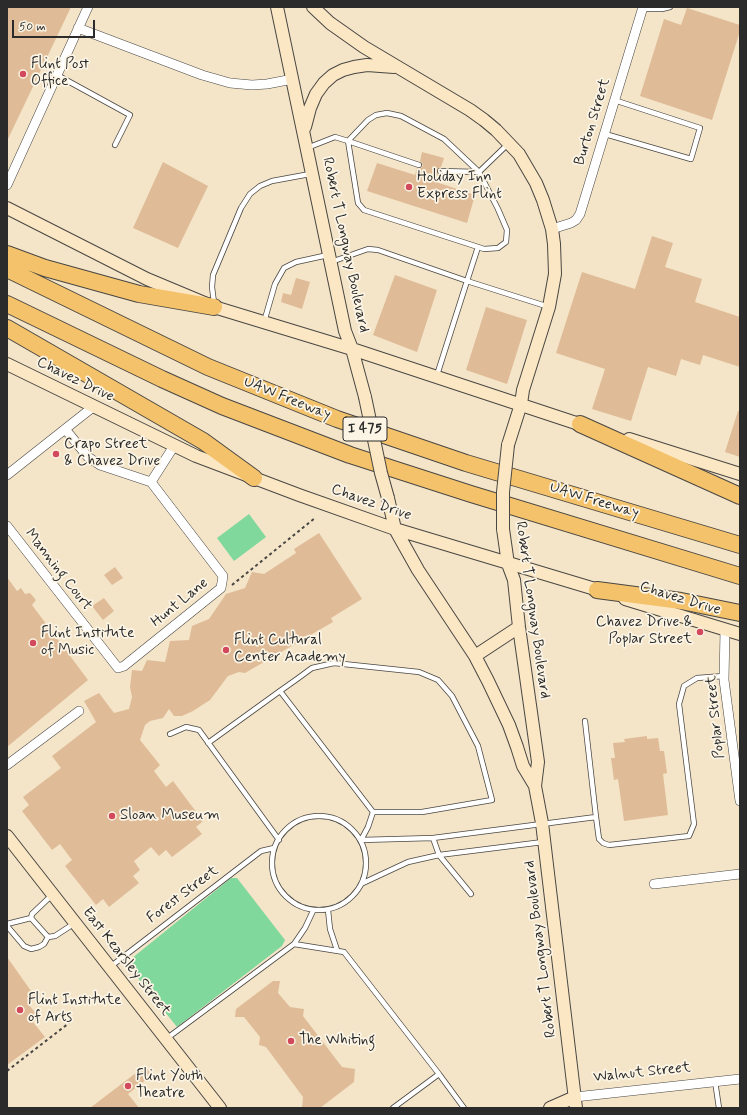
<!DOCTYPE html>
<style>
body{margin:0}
#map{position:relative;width:747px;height:1115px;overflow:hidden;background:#f4e4c8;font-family:Mynerve,sans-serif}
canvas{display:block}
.frame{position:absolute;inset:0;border:8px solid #2b2b2b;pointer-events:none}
.scale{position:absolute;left:12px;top:20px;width:83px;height:18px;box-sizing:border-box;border:2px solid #2b2b2b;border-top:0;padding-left:5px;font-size:12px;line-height:14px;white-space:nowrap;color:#2b2b2b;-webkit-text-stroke:3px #fcf5e5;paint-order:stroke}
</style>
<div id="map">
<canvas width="747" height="1115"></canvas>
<div class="frame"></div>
<div class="scale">50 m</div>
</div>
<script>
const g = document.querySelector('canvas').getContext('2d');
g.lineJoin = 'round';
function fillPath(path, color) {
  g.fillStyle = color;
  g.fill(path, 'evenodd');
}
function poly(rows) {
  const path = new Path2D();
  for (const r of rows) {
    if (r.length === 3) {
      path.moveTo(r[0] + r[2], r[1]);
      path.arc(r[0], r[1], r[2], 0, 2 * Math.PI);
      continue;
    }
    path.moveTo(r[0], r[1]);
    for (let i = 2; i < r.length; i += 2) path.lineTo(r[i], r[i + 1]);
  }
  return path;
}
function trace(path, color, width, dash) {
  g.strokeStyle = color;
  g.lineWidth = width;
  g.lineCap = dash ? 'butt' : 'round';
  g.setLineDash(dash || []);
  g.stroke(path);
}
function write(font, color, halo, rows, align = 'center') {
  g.font = font + ' Mynerve,sans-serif';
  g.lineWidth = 3.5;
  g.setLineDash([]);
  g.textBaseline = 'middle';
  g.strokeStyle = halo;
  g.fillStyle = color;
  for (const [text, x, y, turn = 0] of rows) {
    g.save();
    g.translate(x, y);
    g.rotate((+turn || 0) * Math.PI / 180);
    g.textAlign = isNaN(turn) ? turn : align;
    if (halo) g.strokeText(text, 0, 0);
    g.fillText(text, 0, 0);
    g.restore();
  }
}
const green = poly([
 [249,514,266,537,234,561,217,538],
 [231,878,237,878,285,940,282,946,177,1027,126,963]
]);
const building = poly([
 [7,7,71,7,7,141],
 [687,8,740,25,740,31,712,120,640,96,664,19,681,25],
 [422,152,444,158,441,167,437,169,437,172,439,174,436,182,475,195,467,223,367,191,377,163,415,175,417,168,420,169,423,166,422,163,420,161],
 [163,162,208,186,178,248,133,228],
 [652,236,673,243,665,267,702,279,695,302,740,317,740,367,703,355,700,365,681,359,676,376,648,367,631,421,592,409,605,369,556,353,582,272,635,289],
 [395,275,437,290,417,352,373,335],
 [296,278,310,282,302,309,281,302,283,293,291,295],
 [486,307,527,320,507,384,466,370],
 [738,411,740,411,740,457,725,452],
 [319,533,362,599,331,618,333,622,245,673,239,672,228,676,210,700,193,711,182,716,174,716,169,709,163,718,150,721,145,725,140,740,160,765,154,771,166,787,173,781,203,821,196,827,202,834,172,857,166,850,159,856,151,847,134,861,140,870,133,876,139,883,109,907,103,899,96,905,65,866,72,860,60,844,52,850,22,811,29,805,23,797,61,768,52,756,96,722,84,701,99,693,114,713,129,709,132,697,130,687,132,670,142,671,147,660,165,662,170,641,189,640,192,626,209,619,226,594,245,588,252,572,264,574,296,553,294,549],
 [115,567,123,578,112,585,104,575],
 [7,577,17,591,21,588,25,594,30,593,36,600,32,605,88,680,7,747],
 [104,598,114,611,103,620,92,606],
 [647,736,647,739,658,738,660,751,664,751,667,773,663,774,668,815,624,821,618,779,614,780,611,758,615,758,613,743,625,742,624,739],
 [7,957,36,998,28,1004,39,1017,33,1022,45,1037,7,1065],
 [273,981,280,981,278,993,290,1007,304,1009,303,1016,342,1067,355,1069,354,1082,320,1108,302,1108,303,1097,266,1047,259,1045,260,1037,244,1017,235,1017,236,1009],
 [145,1066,152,1075,128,1094,139,1108,90,1108]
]);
const path = poly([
 [232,585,315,518],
 [7,1071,69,1023]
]);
const lane = poly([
 [642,9,662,9,670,7],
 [57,75,130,115,115,145],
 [605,134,691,159,700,128,614,100],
 [508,144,479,172,498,209,507,230,506,242,498,248,484,249,478,247,467,281,549,307],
 [307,148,335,137,348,141,358,203,364,210,478,247],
 [419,165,348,141,368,120,376,115,387,113,401,116,444,139,479,172],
 [440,171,479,172],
 [331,262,368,249,378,250,467,281,437,375],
 [214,303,212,287,213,275,241,208,250,194,260,186,272,181,310,174],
 [264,322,275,284,284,268,296,262,328,255],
 [585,721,596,817],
 [170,734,186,727,199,730,279,840],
 [208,743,280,691,297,679,312,668,334,663,419,672,438,680,452,696,478,746,492,800,422,812,373,812,280,691],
 [319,863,47],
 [433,838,439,855,471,894],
 [361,840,433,838,596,817,599,839,603,843,609,845,689,836,694,824,679,704,684,686,697,678,724,676],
 [361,840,368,827,373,812],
 [363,883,408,862,439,855,543,842],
 [52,895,32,914,31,918,48,937,55,936,75,923],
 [328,910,330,929,337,950],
 [7,924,31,918],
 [7,926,24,946,31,949,39,947,44,944,48,937],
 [294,944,344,952,439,1074,464,1108],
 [110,967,261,851,274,848],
 [166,1039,294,944,305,928,313,911],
 [715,1081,719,1108],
 [393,1108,439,1074]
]);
const street = poly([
 [78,28,202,75,230,83,252,85,267,84,293,79],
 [7,185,88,7],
 [552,229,571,223,576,220,580,214,643,7],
 [7,475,93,407],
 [151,482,174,446],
 [7,526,118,668,124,666,221,588,223,576,151,482,100,465,88,457,65,429],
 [725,630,724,680,740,801],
 [7,765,79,711],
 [654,884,740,874],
 [575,1097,740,1079]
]);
const secondary = poly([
 [277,7,345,331,352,349,365,397],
 [313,7,330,23,364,47,470,110,484,120,496,130,519,154,536,183,543,200,552,229,554,244,555,274,549,307,523,390,521,404,508,445],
 [305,127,310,108,316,94,324,83,333,75,343,70,354,67,367,65,394,67],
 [7,208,147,279,214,307,352,349,588,427],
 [7,364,196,456,299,495,395,529,605,592],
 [629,439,740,474],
 [388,498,395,529,418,570,475,656,488,681,509,725,517,747,523,766,535,786],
 [503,529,508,564,514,580,519,627,538,762,535,786,542,823,576,1108],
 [625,599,740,634],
 [475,656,519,627],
 [7,836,220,1108],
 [550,1108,575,1097]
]);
const highway = poly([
 [7,254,45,268,139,294,214,307],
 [7,269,208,367,337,419,466,463,740,545],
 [7,304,162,379,222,406,350,455,471,494,740,576],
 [7,328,203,441,254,478],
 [580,424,740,496],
 [597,590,681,601,740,613]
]);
const secondaryBridge = poly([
 [365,397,381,473,388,498],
 [503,529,503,492,508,445]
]);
const markers = [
 [23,74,4,"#d1495b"],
 [409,187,4,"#d1495b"],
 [56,454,4,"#d1495b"],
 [700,632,4,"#d1495b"],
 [33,643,4,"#d1495b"],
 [226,650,4,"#d1495b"],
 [112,816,4,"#d1495b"],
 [20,1010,4,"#d1495b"],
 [291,1041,4,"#d1495b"],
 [128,1086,4,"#d1495b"]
];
const shields = [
 [365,429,44]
];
const shieldNames = [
 ["I 475",365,429]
];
const poiNames = [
 ["Flint Post",31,65],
 ["Office",31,82],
 ["Holiday Inn",417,178],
 ["Express Flint",417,195],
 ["Crapo Street",64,445],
 ["& Chavez Drive",64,462],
 ["Chavez Drive &",692,623,"right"],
 ["Poplar Street",692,640,"right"],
 ["Flint Institute",41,634],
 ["of Music",41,651],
 ["Flint Cultural",234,641],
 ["Center Academy",234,658],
 ["Sloan Museum",120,816],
 ["Flint Institute",28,1001],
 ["of Arts",28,1018],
 ["The Whiting",299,1041],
 ["Flint Youth",136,1077],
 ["Theatre",136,1094]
];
const streetNames = [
 ["Burton Street",593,122,-73],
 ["Robert T Longway Boulevard",345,245,78],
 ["Chavez Drive",75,380,26],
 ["UAW Freeway",287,399,22],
 ["UAW Freeway",594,501,17],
 ["Chavez Drive",371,503,19],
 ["Manning Court",58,570,52],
 ["Chavez Drive",680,599,17],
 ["Hunt Lane",180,603,-39],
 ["Robert T Longway Boulevard",532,610,82],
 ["Poplar Street",716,717,-96],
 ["Forest Street",183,895,-37],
 ["Robert T Longway Boulevard",541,949,-97],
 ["East Kearsley Street",126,962,52],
 ["Walnut Street",642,1073,-6]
];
fillPath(green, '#80d89d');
fillPath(building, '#dfbc97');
trace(lane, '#494743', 6);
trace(street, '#494743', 10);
trace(secondary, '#494743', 14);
trace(highway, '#494743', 18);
trace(path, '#494743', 2, [3, 3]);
trace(lane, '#fff', 4.5);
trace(street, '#fff', 9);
trace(secondary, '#fbe7c3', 12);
trace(highway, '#f4c26a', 16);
trace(secondaryBridge, '#494743', 14, []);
trace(secondaryBridge, '#fbe7c3', 12);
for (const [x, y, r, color] of markers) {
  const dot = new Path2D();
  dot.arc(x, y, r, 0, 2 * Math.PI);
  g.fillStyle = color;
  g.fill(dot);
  trace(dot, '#fcf5e5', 1.5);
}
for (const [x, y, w] of shields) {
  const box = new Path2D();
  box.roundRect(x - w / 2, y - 12, w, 24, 3);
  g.fillStyle = '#fcf5e5';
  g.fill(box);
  trace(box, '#2b2b2b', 1);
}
write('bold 14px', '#2b2b2b', null, shieldNames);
write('15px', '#2b2b2b', '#fcf5e5', poiNames, 'left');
write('15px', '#2b2b2b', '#fcf5e5', streetNames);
</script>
